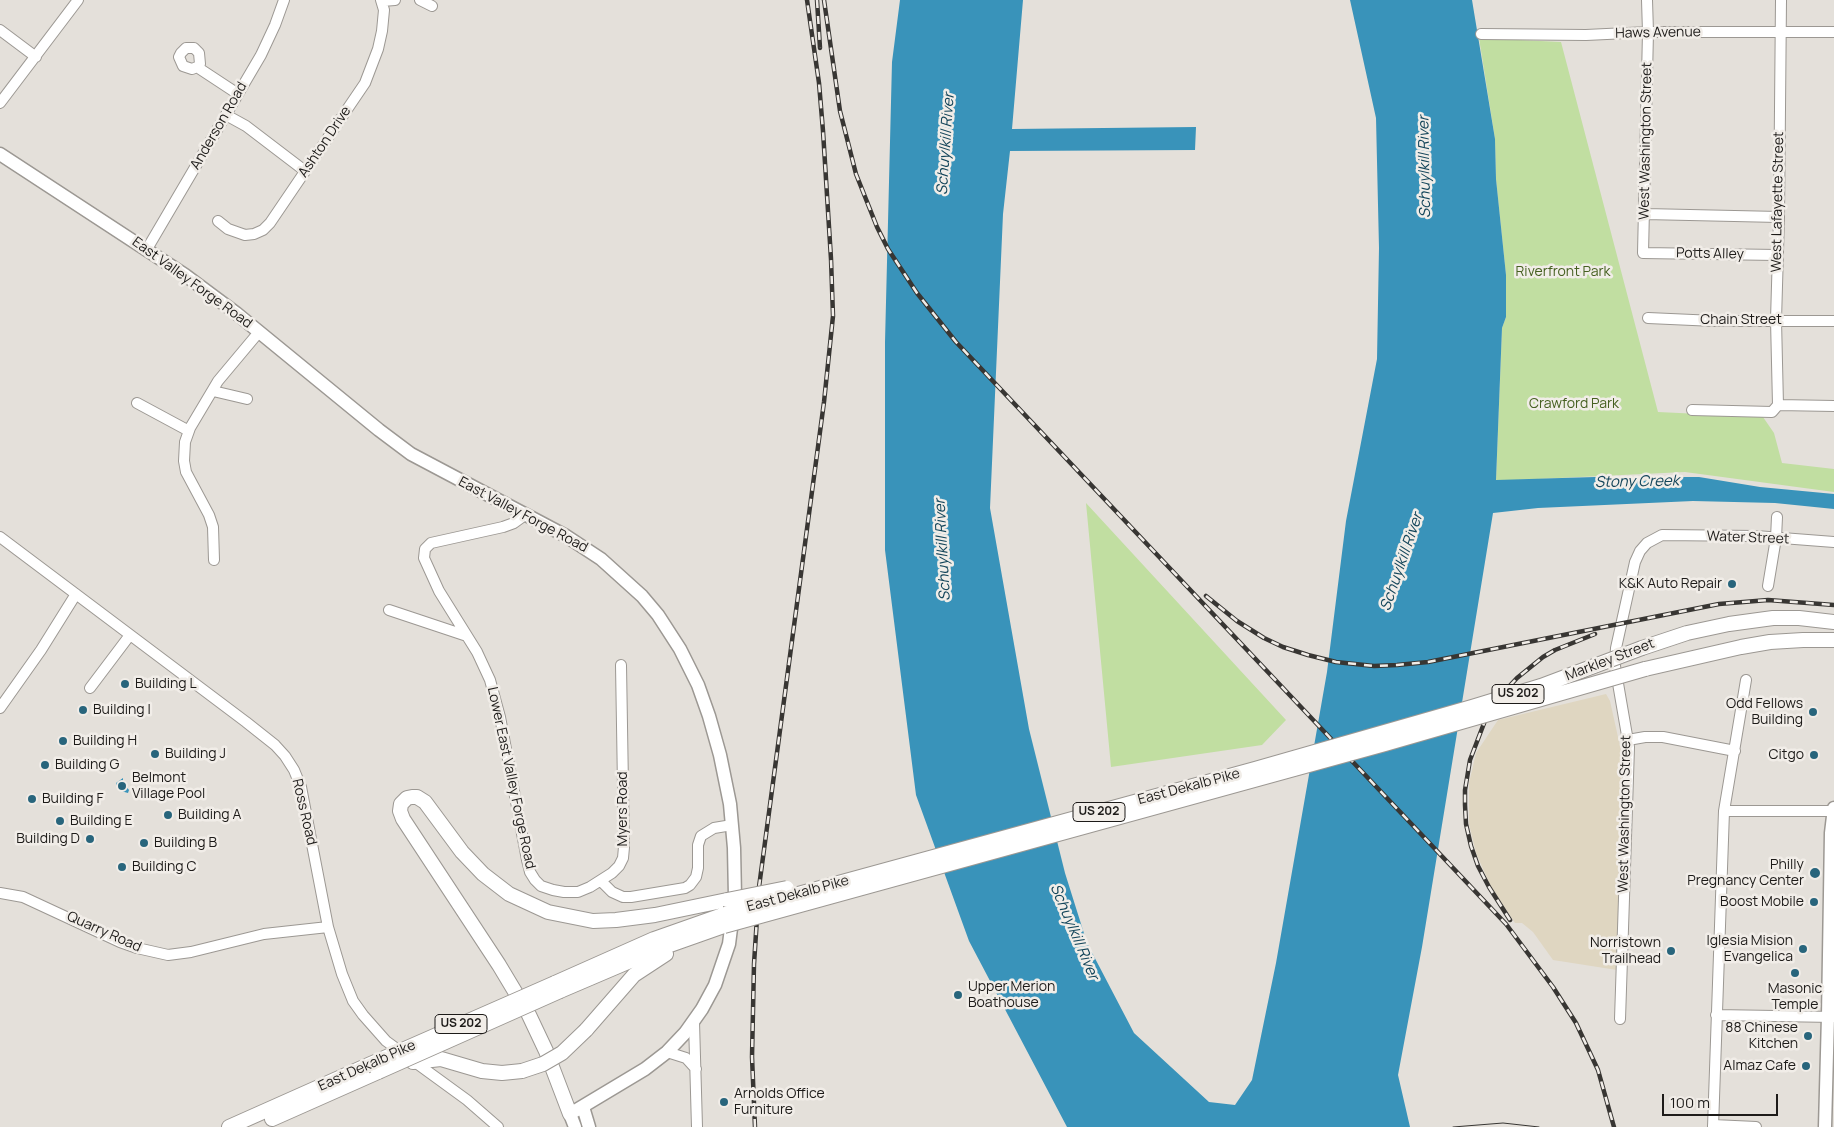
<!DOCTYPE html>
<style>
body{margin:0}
#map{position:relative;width:1834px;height:1127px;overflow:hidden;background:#e4e0da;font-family:Manrope,sans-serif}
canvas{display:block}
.scale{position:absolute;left:1662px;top:1094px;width:116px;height:22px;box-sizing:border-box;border:2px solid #1d1b19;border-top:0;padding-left:6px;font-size:15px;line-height:18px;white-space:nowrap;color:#1d1b19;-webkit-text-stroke:4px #f1ede8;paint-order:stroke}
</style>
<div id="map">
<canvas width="1834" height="1127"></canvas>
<div class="scale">100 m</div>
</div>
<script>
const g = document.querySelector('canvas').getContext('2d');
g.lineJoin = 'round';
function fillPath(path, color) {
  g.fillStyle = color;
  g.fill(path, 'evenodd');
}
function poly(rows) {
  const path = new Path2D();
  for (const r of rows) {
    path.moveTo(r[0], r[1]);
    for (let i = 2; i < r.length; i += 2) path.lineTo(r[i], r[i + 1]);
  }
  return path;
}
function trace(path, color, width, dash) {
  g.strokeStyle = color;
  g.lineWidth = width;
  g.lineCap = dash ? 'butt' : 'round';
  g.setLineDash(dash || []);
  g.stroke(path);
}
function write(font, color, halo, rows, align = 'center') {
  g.font = font + ' Manrope,sans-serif';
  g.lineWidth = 5;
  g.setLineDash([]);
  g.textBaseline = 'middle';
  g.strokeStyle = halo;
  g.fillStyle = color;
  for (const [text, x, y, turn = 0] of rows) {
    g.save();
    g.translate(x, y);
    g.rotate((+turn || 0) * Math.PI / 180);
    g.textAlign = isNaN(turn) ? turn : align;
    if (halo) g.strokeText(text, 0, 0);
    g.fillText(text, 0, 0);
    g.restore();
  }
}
const industrial = poly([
 [1606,694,1610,701,1622,755,1617,970,1553,960,1533,932,1522,923,1515,923,1490,885,1476,853,1469,824,1469,783,1476,753,1498,720]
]);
const green = poly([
 [1479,38,1561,42,1658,412,1763,417,1774,433,1782,463,1834,469,1834,492,1685,472,1496,481,1502,328,1506,317,1506,275,1496,179,1495,139],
 [1086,503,1286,720,1262,745,1111,767]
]);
const water = poly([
 [900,0,1023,0,1012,129,1196,127,1195,150,1010,151,1003,214,990,508,1029,729,1065,873,1087,943,1134,1033,1209,1102,1235,1105,1252,1080,1276,963,1327,672,1346,521,1377,359,1379,248,1376,118,1350,0,1472,0,1495,139,1496,179,1506,275,1506,317,1502,328,1496,480,1595,477,1627,481,1644,481,1662,477,1699,477,1760,487,1834,494,1834,509,1775,503,1693,501,1538,508,1493,513,1422,947,1398,1075,1410,1127,1067,1127,969,941,916,795,885,550,885,342,892,62],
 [123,778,123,783,129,790,128,793,121,791,116,785,116,783]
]);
const minor = poly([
 [420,0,432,6],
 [1647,0,1648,32,1643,253,1777,255],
 [382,1,395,0],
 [0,30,36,57],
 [1481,34,1586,35,1648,32,1834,32],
 [197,67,200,64,199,53,194,48,186,48,181,53,179,57,183,66,192,69,197,67,238,94],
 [0,103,78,0],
 [226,115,246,126,305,171],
 [1645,214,1779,217],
 [218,221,228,229,245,235,254,234,263,230,270,223,365,83,378,49,382,31,384,10,381,0],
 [147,249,261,55,275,25,284,0],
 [1648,318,1715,321,1834,321],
 [213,391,247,399],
 [137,403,189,431],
 [1778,405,1776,320,1779,217,1781,0],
 [1778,405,1834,406],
 [1692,410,1772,412,1778,405],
 [525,515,514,523,503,527,431,543,425,549,424,558,439,591,477,652,490,680,500,717,527,860,530,872,535,880,541,886,553,890,564,892,578,892,590,887,612,873,619,866,623,858,624,847,621,665],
 [0,537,246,722,275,745,285,756,294,770,301,787,328,927,342,974,353,1001,363,1015,386,1041,467,1100,498,1127],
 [214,560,213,527,209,515,186,472,184,461,185,442,190,428,218,381,259,332],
 [1768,586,1776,538,1777,517],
 [389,610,467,636],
 [90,688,130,635],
 [0,708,41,650,76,594],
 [1628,740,1645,737,1663,737,1735,751],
 [1724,811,1834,811],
 [601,881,612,892,623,897,631,897,685,888,690,885,696,877,698,868,698,845,701,836,714,828,732,825],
 [0,893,23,897,120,942,137,948,168,955,191,952,264,934,328,927],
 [1716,1015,1834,1017],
 [1620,1019,1629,747,1615,666,1616,648,1635,562,1640,551,1647,543,1662,535,1756,536,1834,542],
 [694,1022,697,1127],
 [667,1052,686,1058,696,1069],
 [1713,1125,1756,1127],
 [1713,1127,1724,811,1746,680]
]);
const major = poly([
 [0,154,185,275,236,313,379,430,411,454,566,536,601,559,642,596,658,615,680,649,698,685,709,716,720,755,730,804,734,848,735,897,729,944,715,985,702,1009,685,1033,667,1052,645,1069,570,1114,575,1127],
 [583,1107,589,1127],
 [1825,1127,1828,1016,1831,833,1834,808]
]);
const highway = poly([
 [1642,648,1687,633,1729,624,1773,618,1799,618,1834,622],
 [1645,669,1741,647,1770,642,1803,640,1834,640],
 [555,983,654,939,725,914],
 [560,991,656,950,724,926],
 [586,1030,634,975,666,954],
 [413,1062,441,1059,482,1071,502,1073,522,1071],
 [570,1114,546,1051,529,1015,499,965,403,819,400,811,401,804,407,798,412,797,417,797,425,802,462,852,483,874,509,894,548,912,593,921,616,920,655,915,727,900],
 [272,1119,378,1072],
 [229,1127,366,1066]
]);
const tram = poly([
 [1453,1127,1503,1123,1539,1127]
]);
const rail = poly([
 [817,0,820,48],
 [824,0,840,111,856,174,877,227,888,249,917,293,956,342,1506,924,1553,987,1576,1023,1598,1070,1614,1127],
 [1206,596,1237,621,1264,638,1283,647,1308,655,1336,662,1374,666,1397,665,1428,662,1719,604,1768,600,1834,605],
 [1510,920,1489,887,1478,866,1471,846,1466,824,1465,805,1465,790,1470,760,1486,718,1503,693,1517,678,1543,657,1555,650,1595,634],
 [755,1127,752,1057,754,964,759,887,824,402,833,316,831,259,823,131,819,83,807,0]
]);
const highwayBridge = poly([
 [727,900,787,888],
 [725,914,1255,769,1472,707,1541,686,1642,648],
 [724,926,1385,744,1645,669],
 [366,1066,555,983],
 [522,1071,543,1064,562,1053,586,1030],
 [378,1072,560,991]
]);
const markers = [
 [1732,584,5,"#28657c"],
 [125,684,5,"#28657c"],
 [83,710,5,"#28657c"],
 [1813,712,5,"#28657c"],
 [63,741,5,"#28657c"],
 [155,754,5,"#28657c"],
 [1814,755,5,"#28657c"],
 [45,765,5,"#28657c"],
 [122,786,5,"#28657c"],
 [32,799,5,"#28657c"],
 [168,815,5,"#28657c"],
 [60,821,5,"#28657c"],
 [90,839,5,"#28657c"],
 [144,843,5,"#28657c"],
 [122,867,5,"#28657c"],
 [1815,873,6,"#28657c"],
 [1814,902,5,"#28657c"],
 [1803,949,5,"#28657c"],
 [1671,951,5,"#28657c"],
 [1795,973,5,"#28657c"],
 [958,995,5,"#28657c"],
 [1808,1036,5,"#28657c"],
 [1806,1066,5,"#28657c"],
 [724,1102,5,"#28657c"]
];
const shields = [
 [1518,694,52],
 [1099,812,52],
 [461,1024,52]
];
const shieldNames = [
 ["US 202",1518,694],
 ["US 202",1099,812],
 ["US 202",461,1024]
];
const streetNames = [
 ["Haws Avenue",1658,33,-1],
 ["Anderson Road",219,126,-60],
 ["West Washington Street",1646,141,-89],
 ["Ashton Drive",325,142,-56],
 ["West Lafayette Street",1778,202,-89],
 ["Potts Alley",1710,254,1],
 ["East Valley Forge Road",192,283,36],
 ["Chain Street",1741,320],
 ["East Valley Forge Road",523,515,28],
 ["Water Street",1748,538,2],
 ["Markley Street",1610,660,-21],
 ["Lower East Valley Forge Road",511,778,78],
 ["East Dekalb Pike",1189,787,-15],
 ["Myers Road",623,809,-90],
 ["Ross Road",304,812,77],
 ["West Washington Street",1625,814,-89],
 ["East Dekalb Pike",798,894,-15],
 ["Quarry Road",104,932,24],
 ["East Dekalb Pike",367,1066,-24]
];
const parkNames = [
 ["Riverfront Park",1563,272],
 ["Crawford Park",1574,404]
];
const poiNames = [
 ["K&K Auto Repair",1722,584,"right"],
 ["Building L",135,684],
 ["Odd Fellows",1803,704,"right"],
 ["Building",1803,720,"right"],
 ["Building I",93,710],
 ["Building H",73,741],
 ["Building J",165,754],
 ["Citgo",1804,755,"right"],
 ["Building G",55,765],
 ["Belmont",132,778],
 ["Village Pool",132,794],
 ["Building F",42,799],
 ["Building A",178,815],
 ["Building E",70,821],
 ["Building D",80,839,"right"],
 ["Building B",154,843],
 ["Philly",1804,865,"right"],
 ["Pregnancy Center",1804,881,"right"],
 ["Building C",132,867],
 ["Boost Mobile",1804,902,"right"],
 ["Iglesia Mision",1793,941,"right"],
 ["Evangelica",1793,957,"right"],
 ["Norristown",1661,943,"right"],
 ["Trailhead",1661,959,"right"],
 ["Upper Merion",968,987],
 ["Boathouse",968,1003],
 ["Masonic",1795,989,"center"],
 ["Temple",1795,1005,"center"],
 ["88 Chinese",1798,1028,"right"],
 ["Kitchen",1798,1044,"right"],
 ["Almaz Cafe",1796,1066,"right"],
 ["Arnolds Office",734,1094],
 ["Furniture",734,1110]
];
const waterNames = [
 ["Schuylkill River",946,144,-86],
 ["Schuylkill River",1425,167,-91],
 ["Stony Creek",1637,482,-1],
 ["Schuylkill River",943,550,-93],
 ["Schuylkill River",1402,562,-71],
 ["Schuylkill River",1074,932,67]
];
fillPath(industrial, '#dfd6c1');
fillPath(green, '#c1dea1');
fillPath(water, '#3993ba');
trace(minor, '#9c9893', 12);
trace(major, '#9c9893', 15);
trace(highway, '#9c9893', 16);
trace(minor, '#fff', 10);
trace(major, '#fff', 12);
trace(highway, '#fff', 14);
trace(tram, '#383633', 1);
trace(rail, '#383633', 4.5);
trace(rail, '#f1ede8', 2.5, [8]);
trace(highwayBridge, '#9c9893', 16, []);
trace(highwayBridge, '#fff', 14);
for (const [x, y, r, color] of markers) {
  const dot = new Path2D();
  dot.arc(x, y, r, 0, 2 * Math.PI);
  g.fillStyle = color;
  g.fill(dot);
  trace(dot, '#f1ede8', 2);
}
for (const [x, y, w] of shields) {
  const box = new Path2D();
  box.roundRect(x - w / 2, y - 9.5, w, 19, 4);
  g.fillStyle = '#f1ede8';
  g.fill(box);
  trace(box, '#1d1b19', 1);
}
write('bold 12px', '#1d1b19', null, shieldNames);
write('14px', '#1d1b19', '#f1ede8', streetNames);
write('14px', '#466021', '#f1ede8', parkNames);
write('14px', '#1d1b19', '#f1ede8', poiNames, 'left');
write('italic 15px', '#13455a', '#f1ede8', waterNames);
</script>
